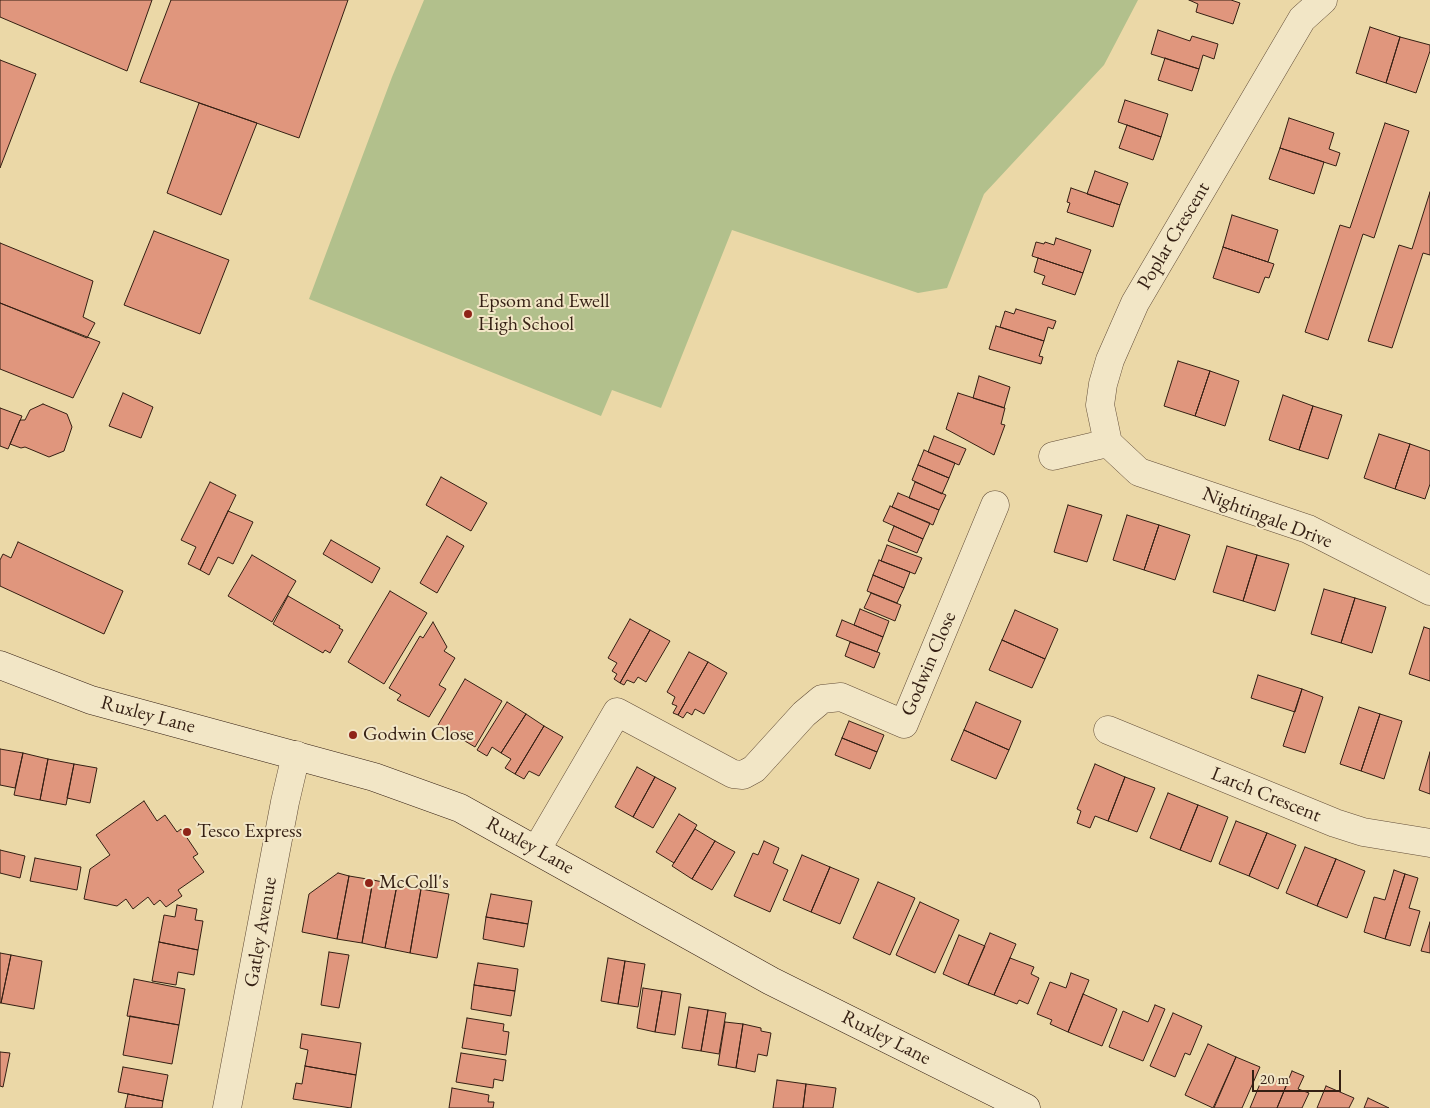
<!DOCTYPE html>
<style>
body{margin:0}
#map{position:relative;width:1430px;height:1108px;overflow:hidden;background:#ebd8a7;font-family:"EB Garamond",serif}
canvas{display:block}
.scale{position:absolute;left:1252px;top:1070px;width:89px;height:22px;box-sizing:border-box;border:2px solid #341f13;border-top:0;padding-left:6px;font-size:15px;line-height:18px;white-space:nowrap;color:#341f13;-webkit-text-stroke:4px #f2e6c6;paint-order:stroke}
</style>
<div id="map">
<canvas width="1430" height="1108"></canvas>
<div class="scale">20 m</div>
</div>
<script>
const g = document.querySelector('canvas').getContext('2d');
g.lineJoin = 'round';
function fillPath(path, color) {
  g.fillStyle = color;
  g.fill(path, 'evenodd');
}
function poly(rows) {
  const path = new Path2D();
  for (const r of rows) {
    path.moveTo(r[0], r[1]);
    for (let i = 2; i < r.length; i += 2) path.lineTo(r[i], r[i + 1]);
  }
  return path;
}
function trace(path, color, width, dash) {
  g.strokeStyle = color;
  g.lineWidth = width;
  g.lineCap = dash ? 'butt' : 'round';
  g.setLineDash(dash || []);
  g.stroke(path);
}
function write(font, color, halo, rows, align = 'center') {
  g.font = font + ' "EB Garamond",serif';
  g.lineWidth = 4;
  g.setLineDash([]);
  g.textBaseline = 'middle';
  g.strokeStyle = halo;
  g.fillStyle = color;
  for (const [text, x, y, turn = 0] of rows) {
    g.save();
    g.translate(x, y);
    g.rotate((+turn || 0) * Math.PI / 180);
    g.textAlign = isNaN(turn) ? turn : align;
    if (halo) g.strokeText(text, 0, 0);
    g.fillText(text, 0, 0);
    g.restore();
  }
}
const green = poly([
 [424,0,1138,0,1104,65,984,194,947,288,918,293,732,230,661,408,612,390,601,416,309,299,392,77]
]);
const building = poly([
 [0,0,152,0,127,71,0,17,0,0],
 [171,0,348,0,299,138,140,82,171,0],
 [1189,0,1231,0,1240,3,1233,24,1196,12,1198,4,1189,0],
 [1370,27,1400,37,1386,83,1356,73,1370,27],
 [1158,30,1190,41,1192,36,1218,44,1214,59,1203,55,1199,69,1151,54,1158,30],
 [1400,37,1430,45,1430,51,1416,93,1386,83,1400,37],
 [1165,58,1199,69,1192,91,1158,80,1165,58],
 [0,60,36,74,0,168,0,60],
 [1125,100,1168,114,1161,137,1118,122,1125,100],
 [199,103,257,123,221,215,167,193,199,103],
 [1289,118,1334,133,1329,149,1340,153,1336,166,1280,148,1289,118],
 [1385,123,1409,131,1374,238,1363,234,1328,340,1305,332,1340,225,1350,228,1385,123],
 [1127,125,1161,137,1153,160,1119,148,1127,125],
 [1280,148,1324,162,1314,194,1269,179,1280,148],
 [1095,171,1128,183,1120,205,1087,194,1095,171],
 [1071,188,1120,205,1113,227,1067,212,1070,203,1067,202,1071,188],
 [1430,192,1430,255,1423,253,1392,348,1368,341,1399,245,1412,249,1430,192],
 [1232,215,1278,230,1268,262,1223,247,1232,215],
 [154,231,229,260,200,334,124,305,154,231],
 [1056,238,1091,250,1083,273,1032,256,1036,242,1044,244,1045,242,1054,245,1056,238],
 [0,243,93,281,83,317,95,323,87,338,0,303,0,243],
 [1223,247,1274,264,1269,278,1265,277,1259,293,1213,278,1223,247],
 [1038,258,1083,273,1075,295,1042,284,1045,276,1034,272,1038,258],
 [0,303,100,342,73,398,0,369,0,303],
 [1016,309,1056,321,1053,329,1048,327,1044,341,1000,327,1005,311,1014,314,1016,309],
 [996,326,1044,341,1039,356,1043,357,1041,364,989,349,996,326],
 [1178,361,1210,371,1195,416,1164,406,1178,361],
 [1210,371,1239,381,1225,426,1195,416,1210,371],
 [979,376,1010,387,1004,408,973,398,979,376],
 [123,393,153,407,141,438,109,426,123,393],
 [958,393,1005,408,1001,424,1005,425,994,455,946,429,958,393],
 [1283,395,1313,406,1299,450,1269,440,1283,395],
 [43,404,67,414,72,427,64,451,49,457,25,447,21,448,10,444,20,420,25,420,30,410,43,404],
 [1313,406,1342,415,1328,459,1299,450,1313,406],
 [0,408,22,416,8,449,0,446,0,408],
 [1379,434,1410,444,1395,489,1364,478,1379,434],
 [934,436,966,449,959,465,928,452,934,436],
 [1410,444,1430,451,1430,484,1425,499,1395,489,1410,444],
 [924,450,955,463,949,478,918,465,924,450],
 [918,465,949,478,942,494,912,480,918,465],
 [441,477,487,503,471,531,426,505,441,477],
 [210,482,236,495,200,570,188,564,196,547,181,540,210,482],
 [915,482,946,495,939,510,909,498,915,482],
 [898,493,939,510,933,525,892,507,898,493],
 [1068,505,1102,515,1087,562,1054,552,1068,505],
 [890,506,930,523,923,539,883,521,890,506],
 [228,511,253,522,233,564,218,557,209,575,200,570,228,511],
 [1127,515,1159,525,1144,570,1113,560,1127,515],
 [1159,525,1190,535,1175,580,1144,570,1159,525],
 [894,526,923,539,917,553,888,541,894,526],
 [447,536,464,546,437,593,420,583,447,536],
 [331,540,380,568,372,583,323,554,331,540],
 [18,542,123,591,104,634,0,586,0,560,3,554,11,558,18,542],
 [887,545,922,558,915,574,881,561,887,545],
 [1227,546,1257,555,1243,601,1213,592,1227,546],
 [252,555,296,581,272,622,228,596,252,555],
 [1257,555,1289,564,1275,611,1243,601,1257,555],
 [879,560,910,572,904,588,873,575,879,560],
 [873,575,904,588,897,603,867,591,873,575],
 [1324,589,1355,598,1341,643,1311,634,1324,589],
 [390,591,427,613,384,684,348,662,390,591],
 [871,593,901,605,895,621,864,608,871,593],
 [288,596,340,626,339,628,343,630,330,653,325,650,323,653,273,624,288,596],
 [1355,598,1386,607,1372,653,1341,643,1355,598],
 [860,609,889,621,883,637,854,625,860,609],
 [1015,610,1058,629,1045,659,1002,640,1015,610],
 [630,619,650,630,620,683,614,679,617,674,612,671,617,663,608,658,630,619],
 [842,620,883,637,877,652,836,636,842,620],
 [433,622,447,647,444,651,455,658,439,685,446,689,429,717,397,700,401,695,389,688,420,636,423,638,433,622],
 [1424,627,1430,629,1430,681,1409,674,1424,627],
 [650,630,670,641,646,682,638,677,634,683,627,680,624,685,620,683,650,630],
 [1002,640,1045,659,1032,688,989,670,1002,640],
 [850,642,880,653,874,668,845,656,850,642],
 [689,652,708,662,678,715,673,713,677,706,672,704,675,697,667,692,689,652],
 [708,662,727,673,704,714,695,709,692,715,687,712,683,718,678,715,708,662],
 [1258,675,1302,689,1295,712,1251,698,1258,675],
 [465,679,502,701,475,747,438,725,465,679],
 [1302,689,1323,697,1305,753,1283,746,1302,689],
 [507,702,526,714,501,753,492,747,487,756,477,750,507,702],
 [976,702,1021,721,1009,750,964,730,976,702],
 [1359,707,1380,714,1361,771,1340,764,1359,707],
 [526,714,544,726,515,774,505,768,511,759,501,753,526,714],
 [1380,714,1402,721,1384,779,1361,771,1380,714],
 [849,721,884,735,877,752,842,738,849,721],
 [544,726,563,737,539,776,529,771,524,779,515,774,544,726],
 [964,730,1009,750,996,779,951,760,964,730],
 [842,738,877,752,870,769,835,755,842,738],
 [0,749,23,753,15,788,0,785,0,749],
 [1430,752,1430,794,1419,790,1430,752],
 [23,753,48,759,40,800,14,795,23,753],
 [48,759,74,764,66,805,40,800,48,759],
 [74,764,97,768,90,803,67,798,74,764],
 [1095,764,1125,777,1108,821,1095,816,1090,828,1077,823,1081,811,1077,809,1095,764],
 [637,767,655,777,633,817,615,807,637,767],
 [655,777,676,788,653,828,633,817,655,777],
 [1125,777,1155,788,1137,832,1108,821,1125,777],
 [1168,793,1198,805,1180,850,1150,838,1168,793],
 [144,801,157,821,165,815,177,832,181,829,198,854,193,857,204,872,178,890,182,896,166,907,160,900,154,905,148,897,133,909,126,899,117,906,84,899,90,869,110,855,96,835,144,801],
 [1198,805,1228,817,1211,862,1180,850,1198,805],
 [679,814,697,825,674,863,656,852,679,814],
 [1236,821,1267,833,1249,876,1219,864,1236,821],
 [695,829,715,841,692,879,672,866,695,829],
 [1267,833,1296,845,1278,889,1249,876,1267,833],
 [715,841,735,852,712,890,692,879,715,841],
 [764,841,779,848,773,863,788,870,770,912,734,896,753,853,758,855,764,841],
 [1305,847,1336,859,1317,906,1286,893,1305,847],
 [0,850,25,856,20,878,0,873,0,850],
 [802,855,830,867,811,912,783,900,802,855],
 [35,858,81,867,77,890,30,881,35,858],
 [1336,859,1365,871,1347,918,1317,906,1336,859],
 [830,867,859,879,840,924,811,912,830,867],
 [1394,870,1405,874,1385,939,1364,932,1374,897,1385,900,1394,870],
 [338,873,349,876,337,939,302,932,309,894,338,873],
 [1405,874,1418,878,1409,908,1420,911,1410,946,1385,939,1405,874],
 [349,876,373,880,362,943,337,939,349,876],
 [373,880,397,885,385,948,362,943,373,880],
 [878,882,915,898,890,955,853,938,878,882],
 [397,885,421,889,410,953,385,948,397,885],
 [421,889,449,894,437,958,410,953,421,889],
 [491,894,532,901,528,924,486,917,491,894],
 [920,902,959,920,935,973,896,955,920,902],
 [177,905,197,909,195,920,203,921,198,950,159,942,164,915,175,917,177,905],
 [486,917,528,924,524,947,483,939,486,917],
 [1430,922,1430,953,1421,951,1430,922],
 [990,933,1016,944,994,995,968,985,990,933],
 [959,935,985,946,968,985,943,974,959,935],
 [159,942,198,950,194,975,178,972,176,985,152,981,159,942],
 [329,952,349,955,339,1008,321,1005,329,952],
 [0,953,11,955,1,1003,0,1003,0,953],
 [11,955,42,961,34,1009,1,1003,11,955],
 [608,958,625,961,618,1004,601,1001,608,958],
 [1010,958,1034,967,1031,974,1039,978,1028,1004,1019,1000,1017,1004,994,995,1010,958],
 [625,961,645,964,638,1007,618,1004,625,961],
 [478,963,518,969,515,991,474,985,478,963],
 [1071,973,1089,980,1068,1032,1050,1024,1052,1020,1037,1014,1050,982,1066,988,1071,973],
 [134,979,185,989,179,1025,127,1016,134,979],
 [474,985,515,991,511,1016,471,1009,474,985],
 [643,988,662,991,655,1032,637,1028,643,988],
 [662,991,681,994,675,1035,655,1032,662,991],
 [1083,994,1117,1009,1102,1046,1068,1032,1083,994],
 [1155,1005,1165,1009,1143,1061,1109,1047,1123,1011,1148,1022,1155,1005],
 [689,1007,708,1010,701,1051,682,1048,689,1007],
 [708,1010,726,1013,719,1054,701,1051,708,1010],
 [1173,1013,1202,1026,1190,1055,1185,1053,1175,1077,1150,1066,1173,1013],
 [130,1016,179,1025,172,1064,123,1055,130,1016],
 [467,1018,504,1024,503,1031,509,1032,506,1055,462,1048,467,1018],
 [725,1022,743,1024,736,1068,718,1065,725,1022],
 [743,1024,761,1028,761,1031,771,1033,767,1056,758,1054,755,1072,736,1068,743,1024],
 [302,1034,361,1043,356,1075,305,1066,308,1050,300,1048,302,1034],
 [1208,1044,1236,1057,1213,1108,1185,1095,1208,1044],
 [0,1052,10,1053,3,1087,0,1086,0,1052],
 [461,1053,506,1060,503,1081,494,1079,493,1088,456,1082,461,1053],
 [1236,1057,1260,1067,1242,1108,1214,1108,1236,1057],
 [305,1066,356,1075,351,1108,293,1099,296,1083,302,1084,305,1066],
 [123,1067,168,1075,163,1101,118,1092,123,1067],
 [1292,1071,1304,1076,1298,1089,1309,1093,1302,1108,1277,1108,1292,1071],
 [1270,1076,1287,1084,1277,1108,1250,1108,1262,1079,1270,1076],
 [777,1080,806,1084,803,1108,773,1108,777,1080],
 [806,1084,836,1088,833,1108,803,1108,806,1084],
 [1326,1086,1354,1098,1349,1108,1317,1108,1326,1086],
 [452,1088,489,1095,488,1102,494,1102,493,1108,449,1108,452,1088],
 [128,1094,163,1101,162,1108,125,1108,128,1094],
 [1368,1098,1389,1108,1364,1108,1368,1098]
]);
const street = poly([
 [1108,443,1100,405,1103,384,1110,360,1135,303,1302,19,1323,0],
 [1108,443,1139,472,1308,529,1430,591],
 [1053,456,1108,443],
 [1108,730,1335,823,1363,832,1430,843],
 [537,849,617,712,733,774,743,775,754,769,804,714,822,699,841,697,904,724,995,505],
 [227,1108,285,802,296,755]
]);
const secondary = poly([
 [0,665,91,700,374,777,460,808,771,981,1026,1108]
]);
const markers = [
 [468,314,5,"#8f2418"],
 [353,735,5,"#8f2418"],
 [187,832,5,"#8f2418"],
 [369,883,5,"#8f2418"]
];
const streetNames = [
 ["Poplar Crescent",1174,236,-59],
 ["Nightingale Drive",1267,518,21],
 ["Godwin Close",929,664,-67],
 ["Ruxley Lane",148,715,15],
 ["Larch Crescent",1266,795,22],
 ["Ruxley Lane",530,846,29],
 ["Gatley Avenue",261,932,-80],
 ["Ruxley Lane",886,1038,27]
];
const poiNames = [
 ["Epsom and Ewell",478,302],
 ["High School",478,325],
 ["Godwin Close",363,735],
 ["Tesco Express",197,832],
 ["McColl's",379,883]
];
fillPath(green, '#b2c08c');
fillPath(building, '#e0967d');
trace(building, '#341f13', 1);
trace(street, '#624d38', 29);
trace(secondary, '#341f13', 29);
trace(street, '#f2e6c6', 28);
trace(secondary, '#f2e6c6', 28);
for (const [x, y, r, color] of markers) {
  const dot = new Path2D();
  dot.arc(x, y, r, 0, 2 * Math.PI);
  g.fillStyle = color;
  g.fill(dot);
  trace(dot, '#f2e6c6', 2);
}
write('20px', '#341f13', '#f2e6c6', streetNames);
write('20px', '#341f13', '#f2e6c6', poiNames, 'left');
</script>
